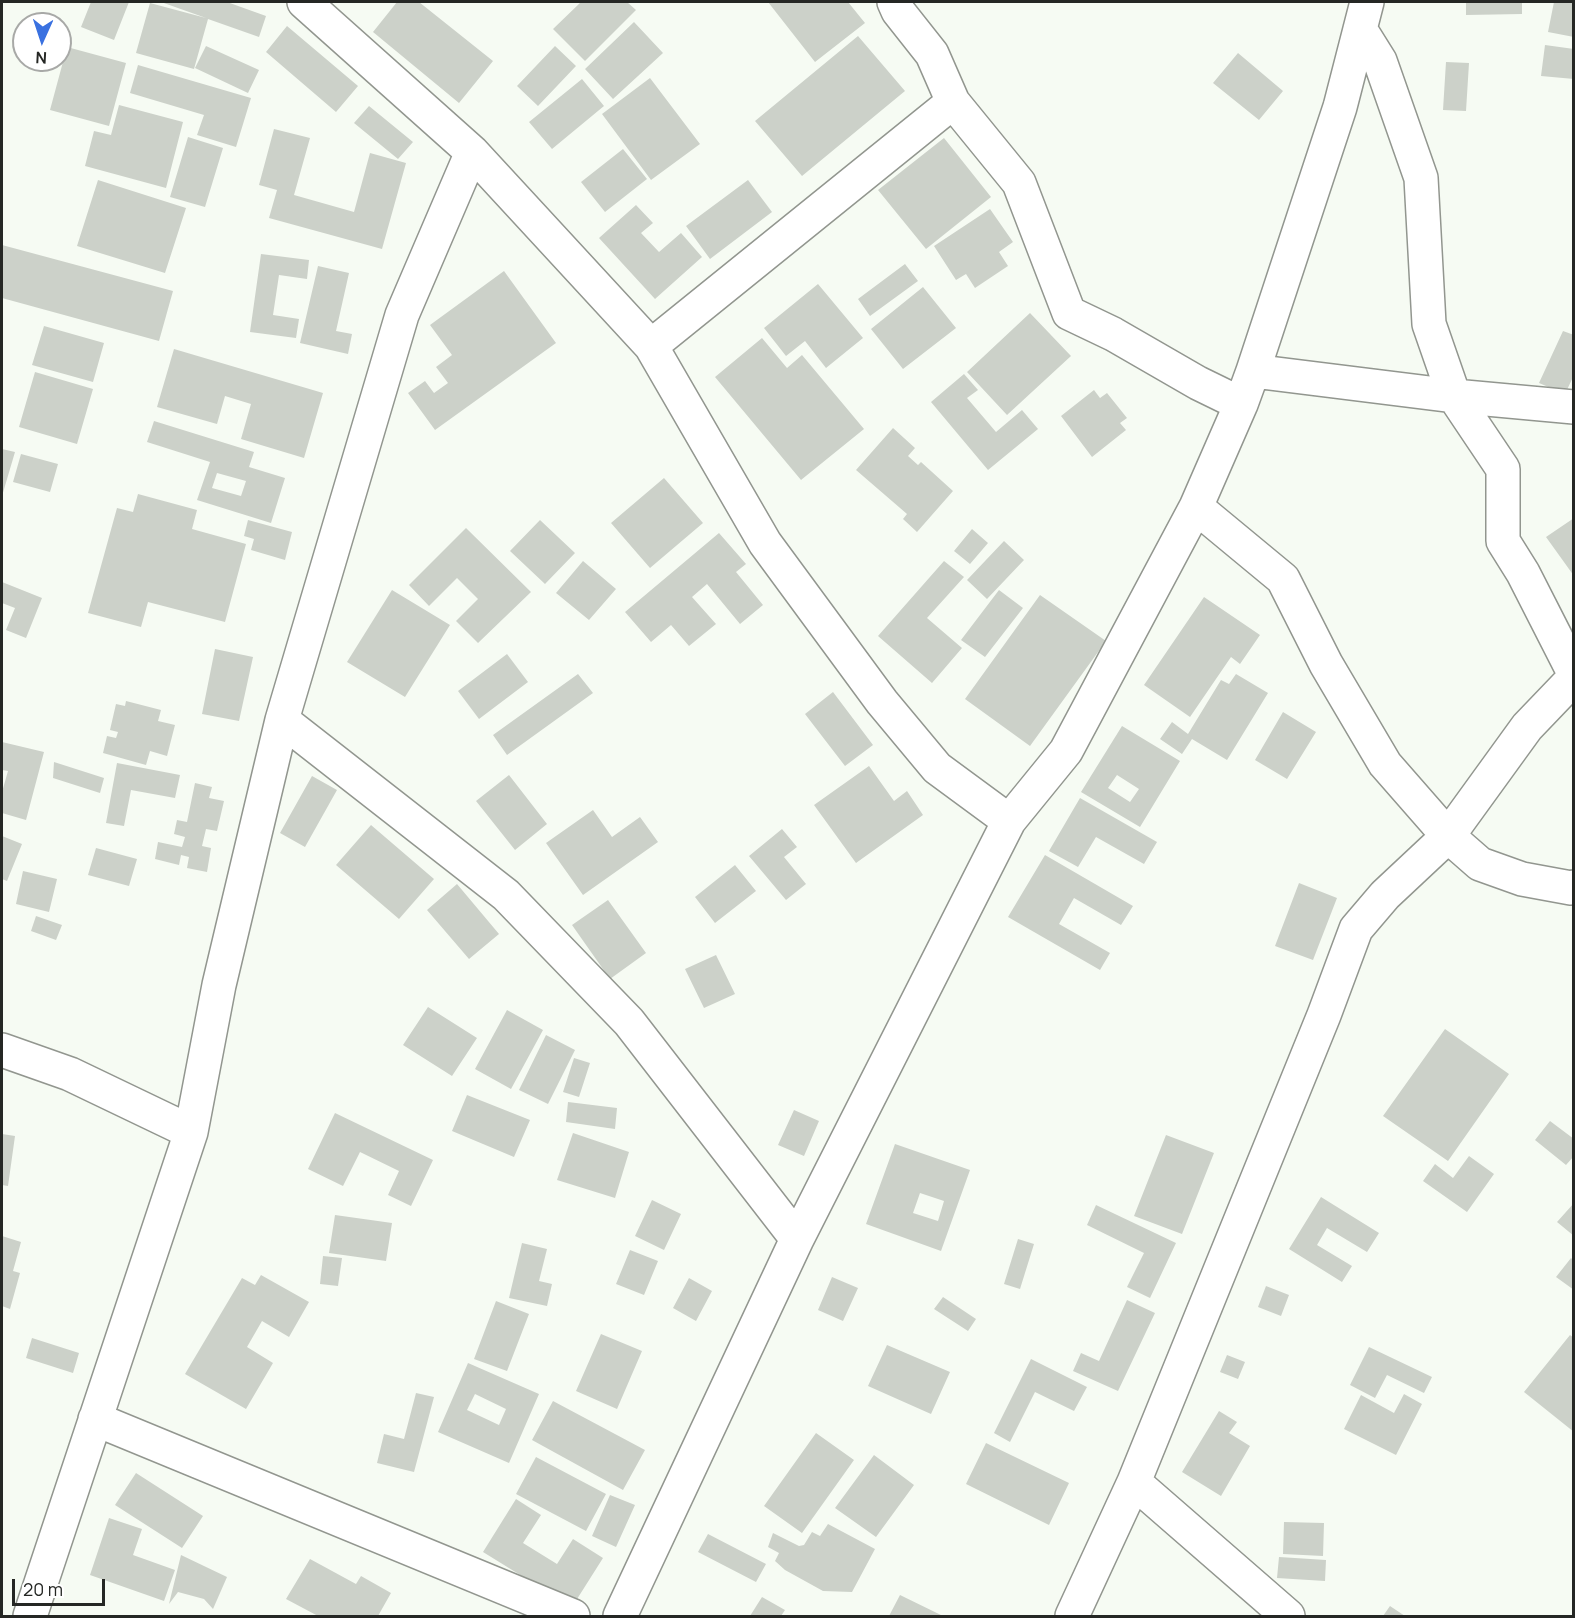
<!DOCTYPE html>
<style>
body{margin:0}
#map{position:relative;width:1575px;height:1618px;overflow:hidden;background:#f6fbf3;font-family:Manrope,sans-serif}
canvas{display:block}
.frame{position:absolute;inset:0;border:3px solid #252724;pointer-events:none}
.north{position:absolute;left:12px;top:12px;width:60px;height:60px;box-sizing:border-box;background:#fff;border:2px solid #a8a9a7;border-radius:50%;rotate:183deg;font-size:16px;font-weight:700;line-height:24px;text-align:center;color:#252724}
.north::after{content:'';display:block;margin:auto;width:21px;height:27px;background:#3a71e0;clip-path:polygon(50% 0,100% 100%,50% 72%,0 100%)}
.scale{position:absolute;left:12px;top:1579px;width:93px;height:27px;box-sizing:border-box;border:3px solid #252724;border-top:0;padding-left:8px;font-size:18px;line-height:21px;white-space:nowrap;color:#252724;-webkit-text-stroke:4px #fff;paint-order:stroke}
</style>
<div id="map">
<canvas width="1575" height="1618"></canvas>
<div class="frame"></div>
<div class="north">N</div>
<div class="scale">20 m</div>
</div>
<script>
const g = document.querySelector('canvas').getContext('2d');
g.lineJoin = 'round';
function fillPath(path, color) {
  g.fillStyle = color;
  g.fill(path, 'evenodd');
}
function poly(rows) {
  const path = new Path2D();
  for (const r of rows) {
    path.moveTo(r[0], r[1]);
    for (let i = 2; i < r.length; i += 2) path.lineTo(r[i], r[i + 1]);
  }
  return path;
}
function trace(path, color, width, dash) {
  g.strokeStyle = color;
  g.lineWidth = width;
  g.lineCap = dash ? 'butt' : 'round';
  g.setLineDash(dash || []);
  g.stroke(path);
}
const building = poly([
 [91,2,129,2,114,40,81,27],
 [161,2,227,2,266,16,259,37,208,19,194,69,136,53,150,3,206,18],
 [397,2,419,2,493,61,459,103,373,32],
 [581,2,627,2,636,10,585,61,553,29],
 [768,2,848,2,865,23,815,62],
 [1466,2,1522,2,1522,14,1466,15],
 [1554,2,1574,2,1574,37,1548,32],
 [634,22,663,53,613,99,585,69],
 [287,26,358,86,336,112,266,52],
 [858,36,905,91,802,176,755,121],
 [1545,45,1574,49,1574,79,1541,76],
 [206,46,259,70,248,93,195,68],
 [555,46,576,66,538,106,517,86],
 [67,47,126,63,109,126,50,110],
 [1238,53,1283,91,1259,120,1213,83],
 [1446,62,1469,63,1466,111,1443,110],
 [138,65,251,98,236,147,197,135,204,115,130,93],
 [650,78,700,144,651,180,602,114],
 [582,79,604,106,552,149,529,122],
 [119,105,183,122,166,188,85,166,94,131,111,135],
 [369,106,413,142,398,159,354,123],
 [274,129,310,138,294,195,354,212,370,153,406,163,382,249,269,218,277,190,259,185],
 [188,137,223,148,205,207,170,197],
 [944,138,991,197,926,249,878,190],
 [623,149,647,179,605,212,581,182],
 [98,180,186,208,165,273,77,246],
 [748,180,772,212,710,259,686,226],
 [636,205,653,223,641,233,659,252,681,233,702,257,655,299,599,238],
 [990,209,1013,242,999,252,1008,266,975,288,966,274,956,280,934,246],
 [2,245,173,291,159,341,2,298],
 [261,254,309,260,307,279,279,275,273,315,299,319,296,338,250,332],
 [905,264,918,281,870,316,858,299],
 [318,266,349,273,336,331,352,334,348,354,300,343],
 [504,271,556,343,435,430,408,393,425,381,434,393,448,383,436,367,452,355,430,325],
 [818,284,863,338,826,368,805,341,786,356,764,328],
 [923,287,956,328,903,369,871,329],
 [1030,313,1071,356,1007,415,967,372],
 [44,326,104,343,93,382,32,365],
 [1563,331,1574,335,1574,375,1565,394,1539,383],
 [762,338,787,368,802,355,864,429,801,480,715,377],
 [174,349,323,393,304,458,241,439,251,404,225,396,217,424,157,407],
 [35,372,93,389,77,444,19,427],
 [964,374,978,390,967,398,996,432,1022,410,1038,429,988,470,931,402],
 [1094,390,1100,398,1107,393,1127,418,1120,423,1126,430,1092,457,1061,416],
 [154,421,254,452,249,467,285,478,271,523,197,500,210,462,147,442],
 [217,473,246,481,241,496,212,488],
 [893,428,915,448,908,456,918,465,921,462,953,491,917,532,903,519,907,514,856,470],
 [2,449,15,452,2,496],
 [21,454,58,464,50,492,13,482],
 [664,478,703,523,650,568,611,523],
 [138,494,197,510,192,529,246,544,225,622,148,602,141,627,88,613,117,508,133,512],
 [1574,518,1574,576,1546,537],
 [248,520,292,532,285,560,251,550,254,539,244,536],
 [540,520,575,553,545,584,510,551],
 [466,528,531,592,478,643,456,621,478,599,457,578,429,606,409,585],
 [972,529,988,543,970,564,954,551],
 [719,533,746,564,736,572,763,605,740,624,707,584,692,597,716,624,689,646,671,625,651,642,625,612],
 [1004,541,1024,560,987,599,967,580],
 [583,561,616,589,589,620,556,593],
 [944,561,964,577,927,618,962,648,932,683,878,636],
 [2,582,42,598,26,638,6,630,15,608,2,603],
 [392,590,450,625,405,697,347,662],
 [999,590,1023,608,985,657,961,640],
 [1040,595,1106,641,1030,746,965,699],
 [1204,597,1260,635,1240,664,1231,657,1190,717,1144,685],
 [215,649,253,657,239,721,202,714],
 [507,654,528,682,479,719,458,691],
 [578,674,593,693,507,755,493,735],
 [1236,674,1268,693,1227,760,1192,739,1182,754,1160,739,1172,722,1188,734,1221,680,1229,684],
 [833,692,873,745,845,766,805,714],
 [126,701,161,710,158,721,175,725,167,756,150,751,146,765,103,753,107,736,116,738,118,732,110,730,116,704,125,706],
 [1283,712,1316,732,1287,779,1255,760],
 [1122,726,1180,761,1140,827,1081,792],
 [1117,775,1139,789,1130,802,1108,788],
 [2,742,44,752,26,820,2,813,2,792,8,771,2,770],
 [54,762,104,778,100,793,53,778],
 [117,763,180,775,175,798,131,790,124,826,106,823],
 [869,766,894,801,907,791,923,815,856,863,814,805],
 [509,775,547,824,515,850,476,801],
 [312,776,337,790,305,847,280,833],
 [195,783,212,787,209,798,224,801,217,831,206,829,202,846,211,848,207,872,187,868,189,857,181,855,179,865,155,859,158,842,182,847,185,837,174,834,177,820,187,822],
 [1080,798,1157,842,1144,864,1096,837,1078,867,1049,851],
 [593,810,612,837,640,817,658,842,583,895,546,843],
 [371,825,434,879,399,919,336,865],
 [782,829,797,847,784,857,806,884,786,900,749,856],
 [2,836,22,844,7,881,2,879],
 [96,848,137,859,129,886,88,875],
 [1045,855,1133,906,1121,925,1074,898,1059,924,1110,953,1100,970,1008,917],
 [735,865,756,891,715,923,695,897],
 [23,871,57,879,49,912,16,904],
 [1299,883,1337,898,1313,960,1275,946],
 [457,884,499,934,469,959,427,910],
 [608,900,646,953,610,979,572,925],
 [36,916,62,925,56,940,31,931],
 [716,955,735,994,704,1008,685,969],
 [428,1007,477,1038,452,1076,403,1045],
 [507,1010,543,1030,511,1089,475,1069],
 [1445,1029,1509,1074,1448,1161,1383,1116],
 [546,1035,575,1050,548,1104,519,1090],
 [574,1058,590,1063,579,1097,563,1092],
 [467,1095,530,1120,514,1157,452,1131],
 [568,1102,617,1108,615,1129,566,1122],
 [794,1110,819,1121,804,1156,778,1145],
 [335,1113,433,1160,411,1206,388,1195,399,1171,360,1152,343,1186,308,1169],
 [1550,1121,1574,1139,1574,1156,1566,1165,1535,1140],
 [573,1133,629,1152,615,1198,557,1180],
 [2,1134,15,1136,8,1186,2,1185],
 [1166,1135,1214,1153,1182,1234,1134,1216],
 [895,1144,970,1170,941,1251,866,1224],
 [920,1193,944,1201,938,1221,913,1213],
 [1469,1156,1494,1174,1467,1212,1423,1181,1435,1164,1453,1178],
 [1321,1197,1379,1233,1367,1252,1327,1228,1317,1245,1352,1266,1342,1282,1289,1249],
 [652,1200,681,1214,664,1250,635,1236],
 [1574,1203,1574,1236,1557,1222],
 [1096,1205,1176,1243,1150,1298,1127,1287,1144,1253,1087,1225],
 [335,1215,392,1223,386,1261,329,1253],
 [2,1236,21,1242,13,1271,20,1273,10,1309,2,1306],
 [1018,1239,1034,1244,1020,1289,1004,1284],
 [522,1243,547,1249,539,1281,552,1284,547,1306,509,1298],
 [630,1250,658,1261,644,1295,616,1284],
 [323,1256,342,1258,338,1286,320,1284],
 [1571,1258,1574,1261,1574,1290,1556,1277],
 [261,1275,309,1302,289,1337,262,1321,247,1347,273,1363,246,1409,185,1374,242,1278,255,1285],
 [832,1277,858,1288,843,1321,818,1310],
 [689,1278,712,1291,696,1321,673,1308],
 [1266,1286,1289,1295,1281,1316,1258,1307],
 [943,1297,976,1319,968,1331,934,1309],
 [1127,1300,1155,1313,1118,1391,1073,1371,1081,1353,1099,1361],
 [496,1301,529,1314,507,1371,474,1359],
 [601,1334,642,1351,617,1409,576,1391],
 [1570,1335,1574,1338,1574,1432,1524,1392],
 [32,1338,79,1353,73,1373,26,1358],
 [887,1345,950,1372,931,1414,868,1386],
 [1369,1347,1432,1377,1424,1393,1387,1375,1375,1398,1350,1385],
 [1227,1355,1245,1362,1238,1379,1220,1372],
 [1031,1359,1087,1387,1074,1411,1035,1392,1010,1442,994,1433],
 [468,1363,539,1394,509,1463,438,1432],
 [475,1394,506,1409,499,1425,467,1410],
 [416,1393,434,1397,414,1472,377,1463,384,1434,404,1439],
 [1404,1394,1422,1404,1396,1455,1344,1429,1361,1395,1394,1413],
 [553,1401,645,1450,623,1490,532,1440],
 [1219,1411,1237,1422,1229,1433,1250,1446,1221,1496,1182,1472],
 [816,1433,854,1460,802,1533,764,1506],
 [986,1443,1069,1483,1049,1525,966,1484],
 [874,1455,914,1485,876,1537,835,1508],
 [536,1457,606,1494,586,1531,516,1494],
 [136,1473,203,1516,182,1548,115,1505],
 [610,1495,635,1505,616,1547,592,1536],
 [516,1499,541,1515,523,1543,557,1564,573,1539,603,1558,572,1607,483,1552],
 [109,1518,142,1529,133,1555,175,1570,164,1601,90,1575],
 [1284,1522,1324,1523,1323,1556,1283,1554],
 [828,1524,875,1549,852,1592,823,1591,785,1570,775,1561,779,1553,768,1547,773,1533,799,1546,804,1545,812,1532,820,1536],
 [708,1534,766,1564,756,1582,698,1552],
 [181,1555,227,1577,213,1609,204,1599,178,1592,169,1604],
 [1279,1557,1326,1560,1325,1581,1277,1578],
 [310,1559,356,1584,361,1576,391,1593,378,1616,318,1616,286,1599],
 [900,1595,943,1616,889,1616],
 [762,1597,785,1610,781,1616,750,1616],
 [1390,1606,1405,1616,1383,1616]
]);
const minor = poly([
 [304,2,472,152,651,346,765,543,882,702,937,768,1009,821],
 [894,2,898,11,932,54,953,102,1019,183,1069,313,1113,334,1198,383,1241,404],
 [1360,29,1380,61,1421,178,1429,324,1454,396,1503,469,1503,541,1523,573,1574,673],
 [651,346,953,102],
 [1253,371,1454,396,1574,407],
 [1196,507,1283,579,1326,664,1385,764,1448,836,1480,864,1522,879,1571,888,1574,887],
 [282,720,506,895,629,1022,797,1239],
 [2,1050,70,1074,191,1132],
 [95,1419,573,1616],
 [1134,1482,1288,1616],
 [30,1616,191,1132,219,985,282,720,402,315,472,152],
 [620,1616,797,1239,1009,821,1066,751,1196,507,1241,404,1253,371,1340,107,1367,2],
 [1072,1616,1134,1482,1324,1015,1356,929,1385,895,1448,836,1527,727,1574,678]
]);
fillPath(building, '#ccd1c9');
trace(minor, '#92968f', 36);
trace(minor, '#fff', 33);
</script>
